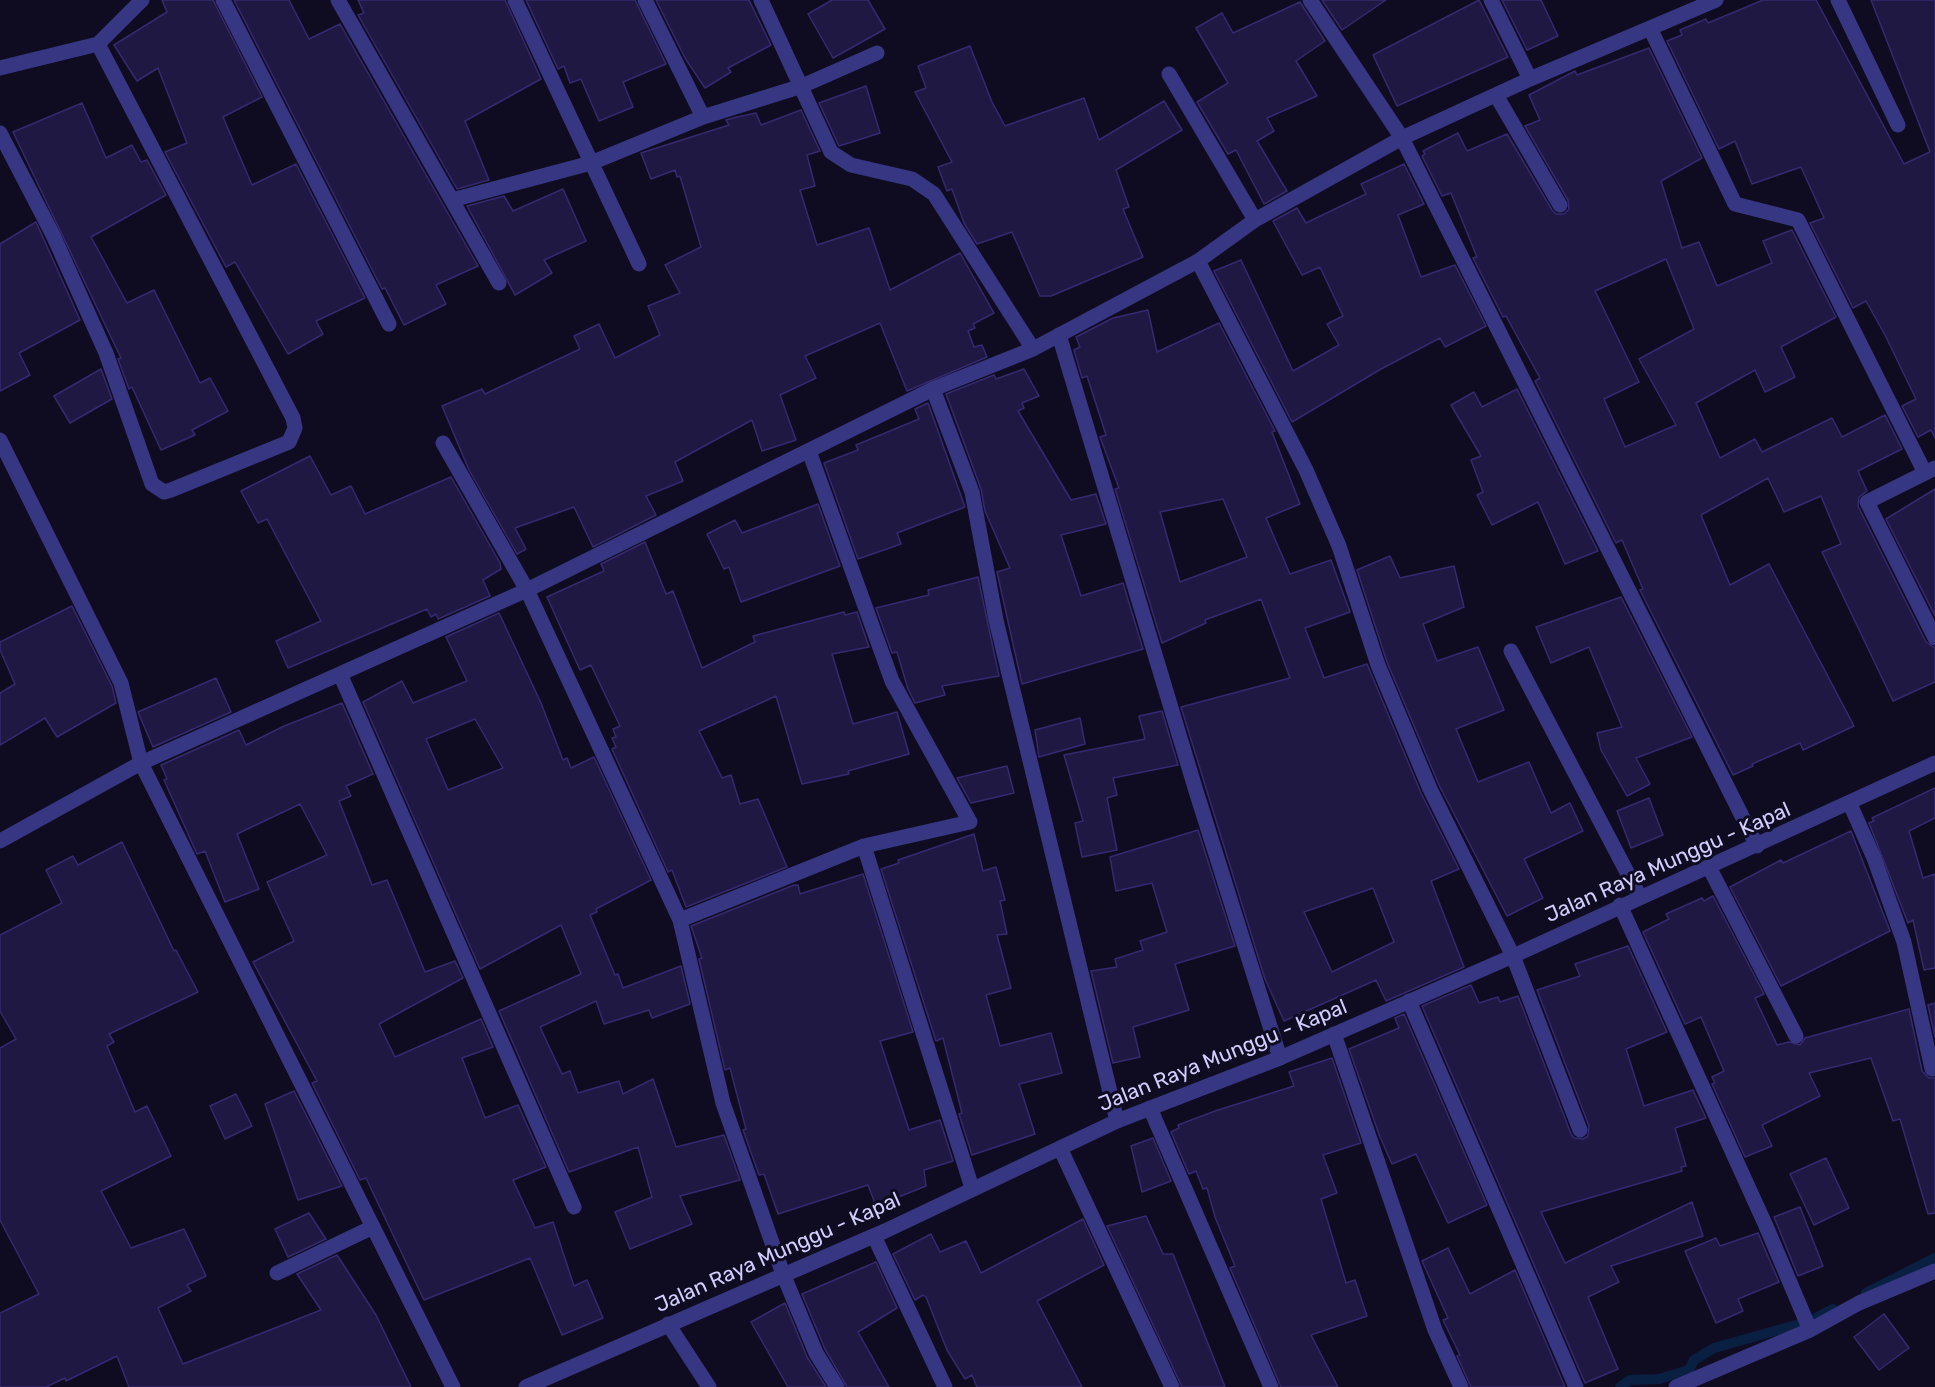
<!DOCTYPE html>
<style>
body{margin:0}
canvas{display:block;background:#0f0c21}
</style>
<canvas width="1935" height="1387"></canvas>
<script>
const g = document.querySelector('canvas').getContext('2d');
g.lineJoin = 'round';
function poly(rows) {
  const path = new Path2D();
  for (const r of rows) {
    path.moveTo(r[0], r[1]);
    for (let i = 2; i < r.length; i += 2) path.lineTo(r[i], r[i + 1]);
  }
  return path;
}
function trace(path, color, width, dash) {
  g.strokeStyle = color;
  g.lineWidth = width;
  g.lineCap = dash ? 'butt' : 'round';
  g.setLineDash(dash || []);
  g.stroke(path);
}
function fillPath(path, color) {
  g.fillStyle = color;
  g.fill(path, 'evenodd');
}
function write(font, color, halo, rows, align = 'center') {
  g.font = font + ' Rubik,sans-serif';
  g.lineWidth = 6;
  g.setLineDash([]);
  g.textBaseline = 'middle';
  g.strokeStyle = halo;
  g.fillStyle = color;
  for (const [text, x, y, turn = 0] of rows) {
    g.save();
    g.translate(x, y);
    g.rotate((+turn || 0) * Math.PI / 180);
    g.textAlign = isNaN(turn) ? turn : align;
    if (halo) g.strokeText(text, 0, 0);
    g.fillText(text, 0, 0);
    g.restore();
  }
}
const stream = poly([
 [1866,1293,1935,1258],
 [1812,1320,1833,1309],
 [1620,1387,1630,1380,1659,1379,1689,1370,1694,1360,1714,1348,1796,1325]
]);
const building = poly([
 [162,0,213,0,262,97,223,117,252,185,296,164,365,298,316,321,323,334,288,354,235,262,226,267,165,152,187,143,158,68,137,81,114,45,167,12,162,0],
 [234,0,289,0,309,39,340,24,478,266,436,285,446,304,404,325,385,288,382,289,234,0],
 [358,0,505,0,541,79,465,121,489,180,457,189,358,15,364,13,358,0],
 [526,0,635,0,666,64,623,82,633,107,599,121,581,79,570,83,564,66,558,69,526,0],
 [656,0,749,0,771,45,728,68,731,72,705,88,685,58,656,0],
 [832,0,868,0,885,29,833,58,808,14,832,0],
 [1322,0,1386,0,1342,30,1322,0],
 [1479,0,1508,57,1397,106,1373,55,1479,0],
 [1502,0,1541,0,1558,36,1527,50,1502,0],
 [1763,0,1816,0,1904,164,1930,152,1871,0,1935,0,1935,438,1931,430,1918,437,1902,406,1916,399,1885,335,1866,301,1853,308,1810,223,1824,218,1801,167,1752,184,1735,141,1719,149,1667,41,1682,35,1680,30,1706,19,1708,23,1763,0],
 [1300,2,1325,41,1296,61,1317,96,1267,118,1274,131,1257,141,1287,191,1264,204,1236,150,1228,154,1197,102,1228,83,1196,28,1222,13,1233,33,1300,2],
 [970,46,992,102,1005,126,1084,98,1099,140,1164,101,1182,130,1116,170,1129,207,1123,209,1143,257,1051,296,1040,296,1012,232,977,244,964,223,952,189,947,191,938,167,952,162,915,92,926,88,918,66,970,46],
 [1649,48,1702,158,1661,181,1682,248,1699,242,1717,286,1772,263,1763,241,1792,230,1836,317,1781,347,1795,377,1765,392,1755,370,1696,403,1720,458,1755,439,1762,452,1832,418,1842,437,1885,415,1902,449,1858,471,1867,491,1859,497,1858,506,1926,642,1935,648,1935,682,1893,701,1822,552,1841,544,1821,496,1784,512,1768,478,1701,515,1730,585,1769,564,1854,726,1803,750,1800,743,1752,764,1753,766,1733,775,1640,590,1643,589,1622,540,1616,543,1535,381,1540,378,1506,316,1503,317,1473,258,1477,257,1451,193,1442,196,1422,156,1425,154,1423,151,1458,133,1467,151,1507,134,1552,210,1556,214,1564,214,1569,209,1568,200,1525,126,1540,120,1529,95,1575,71,1577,75,1649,48],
 [1666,259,1694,329,1639,359,1676,425,1625,447,1604,399,1639,382,1595,291,1666,259],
 [866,86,880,133,839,146,819,103,866,86],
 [82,103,106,158,132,145,141,162,147,160,166,195,91,237,127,303,154,290,200,383,210,378,228,411,192,430,195,435,161,450,132,387,129,389,118,359,121,358,13,132,82,103],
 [801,110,820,151,807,155,815,186,800,190,817,245,869,228,890,290,960,253,994,313,973,324,975,328,968,331,974,347,982,345,987,357,907,391,880,323,805,356,816,378,780,395,796,440,762,451,752,420,675,462,683,481,646,496,656,515,593,547,574,507,515,528,526,549,517,554,469,470,442,406,482,389,485,394,580,349,574,336,599,324,615,358,660,335,648,306,680,293,665,265,701,247,680,176,677,177,675,170,651,179,641,153,729,125,726,120,737,117,756,113,761,125,801,110],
 [1404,164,1424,204,1398,215,1421,277,1455,265,1486,326,1445,347,1440,338,1381,369,1292,422,1214,271,1241,260,1293,371,1339,345,1327,324,1343,316,1320,267,1302,275,1273,221,1297,208,1306,223,1366,194,1361,184,1404,164],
 [563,189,586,241,544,260,552,273,515,295,467,206,504,196,513,211,563,189],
 [36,222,80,320,19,353,30,375,0,391,0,244,36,222],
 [1148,310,1157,352,1219,323,1275,431,1272,432,1300,504,1266,518,1290,574,1331,560,1350,612,1305,628,1324,678,1367,664,1421,793,1459,869,1431,881,1464,967,1386,1001,1376,980,1284,1021,1265,979,1181,707,1290,678,1261,599,1205,620,1206,623,1162,643,1115,489,1119,488,1100,437,1106,435,1087,376,1082,378,1074,350,1080,347,1076,337,1113,318,1148,310],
 [1223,499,1247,557,1180,582,1160,512,1223,499],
 [1373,888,1394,942,1332,972,1304,912,1373,888],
 [101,369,112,399,70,423,54,396,101,369],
 [1024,369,1039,396,1022,403,1024,408,1018,411,1071,500,1096,494,1106,524,1061,535,1081,596,1123,583,1143,649,1022,684,997,572,1010,568,985,511,981,489,946,394,994,375,996,379,1024,369],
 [1517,389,1598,551,1565,564,1538,502,1492,525,1477,495,1483,492,1471,460,1481,456,1451,405,1474,392,1482,407,1517,389],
 [928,403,965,507,897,533,901,544,858,559,824,463,858,450,856,445,919,419,915,409,928,403],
 [310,456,331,495,351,486,365,514,451,477,500,563,501,569,483,580,490,596,438,619,436,614,431,617,427,609,288,668,276,641,321,621,267,519,258,523,241,491,310,456],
 [1935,489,1935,616,1886,519,1935,489],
 [818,504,840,566,741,602,729,567,724,569,707,534,735,520,742,533,818,504],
 [645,542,666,594,673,591,702,668,755,642,753,636,844,612,845,615,857,612,869,647,832,654,853,724,897,712,909,754,848,771,849,774,802,784,776,696,699,731,722,778,731,775,740,804,758,799,787,867,686,907,672,870,668,872,612,749,616,747,612,738,616,737,613,729,620,726,591,665,580,670,547,597,604,571,601,564,645,542],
 [1390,556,1400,578,1454,566,1464,607,1423,624,1437,661,1478,647,1504,710,1456,729,1478,782,1529,762,1551,813,1570,803,1583,831,1524,859,1543,898,1507,916,1439,785,1387,662,1357,570,1390,556],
 [978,577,999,676,942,686,945,695,915,703,908,689,897,652,892,653,876,608,929,595,928,590,978,577],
 [1621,597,1692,737,1636,758,1650,784,1627,796,1601,750,1597,733,1622,727,1589,647,1551,663,1536,627,1621,597],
 [72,606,112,686,116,703,57,737,45,718,0,745,0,693,15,684,0,650,0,642,72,606],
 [499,613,541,703,563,760,567,758,571,768,594,757,651,880,596,909,597,912,590,915,615,975,618,974,623,988,681,966,690,1004,652,1018,649,1010,604,1024,596,1001,540,1027,562,1074,570,1071,578,1093,619,1081,623,1094,653,1079,676,1147,724,1135,740,1180,680,1196,692,1224,630,1249,615,1212,652,1197,638,1147,569,1172,499,1011,581,974,561,925,480,969,363,702,402,681,413,703,467,681,446,637,499,613],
 [475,719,503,768,448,790,426,739,475,719],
 [216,678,231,712,153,747,138,712,216,678],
 [342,703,373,774,346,786,351,796,339,801,372,885,387,880,425,972,455,961,463,978,379,1024,395,1057,481,1019,493,1047,462,1058,485,1118,518,1105,546,1167,513,1180,535,1228,553,1222,574,1286,587,1280,603,1318,562,1335,530,1258,424,1300,366,1178,360,1180,312,1083,317,1081,253,962,294,941,267,882,327,855,300,804,237,834,259,889,225,902,205,851,197,854,164,780,167,779,161,765,239,730,246,745,282,727,342,703],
 [1162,711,1178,765,1113,778,1117,795,1107,798,1117,850,1082,857,1075,823,1083,821,1064,755,1145,739,1139,716,1162,711],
 [1080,718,1085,744,1039,757,1035,730,1080,718],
 [1007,766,1014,793,971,803,957,778,1007,766],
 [1935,788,1935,818,1909,831,1923,878,1935,874,1935,968,1924,970,1913,920,1908,923,1869,823,1874,821,1872,818,1935,788],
 [1649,798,1663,835,1631,848,1617,811,1649,798],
 [1198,830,1235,946,1175,964,1189,1010,1133,1027,1140,1057,1113,1063,1091,971,1117,967,1115,959,1143,950,1140,941,1167,932,1152,883,1116,891,1110,857,1198,830],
 [1851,831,1890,931,1781,986,1730,887,1781,860,1783,863,1851,831],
 [974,834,983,871,996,867,1005,900,1000,901,1007,934,997,935,1011,988,986,995,1000,1046,1051,1033,1062,1073,1019,1084,1035,1134,972,1155,959,1114,962,1113,943,1038,936,1041,881,869,899,863,898,860,974,834],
 [122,842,174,951,176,950,198,992,109,1034,114,1042,107,1046,135,1112,147,1106,171,1156,101,1191,131,1248,184,1229,206,1276,187,1285,191,1291,158,1308,183,1364,321,1310,297,1274,337,1255,376,1315,411,1387,129,1387,117,1356,66,1381,65,1378,46,1387,0,1387,0,1313,39,1294,0,1220,0,1048,16,1039,0,1011,0,935,62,903,46,870,73,856,78,865,122,842],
 [863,874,913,1032,880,1041,909,1130,940,1120,953,1161,924,1170,926,1186,876,1206,868,1185,778,1214,764,1174,759,1175,743,1130,746,1129,730,1068,725,1070,699,959,702,958,691,926,794,885,798,885,800,894,863,874],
 [1713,896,1764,994,1755,998,1777,1045,1789,1042,1800,1045,1805,1038,1909,1009,1922,1071,1929,1078,1935,1078,1935,1213,1928,1214,1900,1119,1893,1121,1871,1058,1809,1073,1820,1096,1762,1125,1772,1146,1745,1157,1712,1084,1715,1083,1712,1077,1724,1071,1701,1017,1685,1024,1643,932,1669,919,1666,914,1702,898,1704,901,1713,896],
 [1628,946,1667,1032,1626,1049,1644,1106,1693,1090,1706,1118,1675,1128,1686,1166,1681,1167,1682,1171,1541,1212,1565,1263,1692,1202,1703,1236,1611,1266,1619,1282,1588,1297,1618,1369,1585,1383,1422,1006,1471,985,1479,1003,1498,997,1500,1002,1518,996,1571,1134,1574,1138,1583,1139,1588,1136,1589,1126,1537,990,1580,976,1575,964,1628,946],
 [1935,1003,1935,1037,1928,1005,1935,1003],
 [1404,1014,1487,1205,1448,1223,1416,1154,1392,1164,1380,1137,1349,1049,1399,1028,1395,1018,1404,1014],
 [1332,1058,1361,1143,1323,1155,1337,1193,1321,1199,1346,1283,1355,1280,1367,1316,1311,1335,1338,1387,1281,1387,1230,1268,1235,1266,1215,1217,1207,1188,1203,1189,1196,1171,1189,1174,1171,1132,1179,1128,1178,1125,1215,1111,1294,1086,1289,1072,1332,1058],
 [294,1091,342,1186,298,1200,265,1104,294,1091],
 [236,1094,252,1126,225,1139,210,1106,236,1094],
 [1153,1138,1171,1181,1142,1192,1131,1146,1153,1138],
 [1826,1158,1849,1208,1814,1225,1790,1174,1826,1158],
 [1800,1207,1823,1266,1798,1276,1774,1217,1800,1207],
 [309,1213,326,1239,288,1257,275,1229,309,1213],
 [1146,1216,1163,1254,1173,1254,1225,1387,1182,1387,1107,1226,1146,1216],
 [1083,1219,1104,1265,1037,1301,1082,1387,977,1387,972,1375,965,1379,947,1350,926,1297,923,1295,915,1300,893,1254,931,1234,940,1252,966,1241,981,1273,1083,1219],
 [1758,1233,1779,1282,1738,1299,1743,1311,1716,1323,1685,1251,1716,1238,1720,1246,1758,1233],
 [1448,1248,1470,1294,1515,1270,1565,1387,1471,1387,1457,1356,1460,1355,1443,1320,1448,1318,1422,1261,1448,1248],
 [876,1262,897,1308,858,1332,889,1387,847,1387,825,1349,802,1294,876,1262],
 [785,1303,807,1357,826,1387,788,1387,751,1322,785,1303],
 [1884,1314,1909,1348,1879,1370,1854,1337,1884,1314]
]);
const minor = poly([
 [223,0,389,324],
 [338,0,499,283],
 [515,0,639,264],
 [645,0,703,117],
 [761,0,831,152,851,165,912,179,934,194,1033,349],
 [1310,0,1402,138,1757,846],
 [1491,0,1530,79],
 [1838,0,1898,125],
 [1650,28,1735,204,1798,220,1925,473],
 [0,68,98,44,142,0],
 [1169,74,1255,220],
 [1496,95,1560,205],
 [0,133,53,235,106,353,152,484,164,492,171,490,289,442,295,428,293,418,98,44],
 [452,200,591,163,703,117,802,86,877,53],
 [1198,261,1306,470,1339,546,1378,665,1430,789,1513,956,1580,1130],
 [1059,335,1196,791,1280,1058],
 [933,389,972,492,996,620,1117,1121],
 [0,440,121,683,141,763,453,1387],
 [443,443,527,590,680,920,723,1103,783,1274,816,1353,837,1387],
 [1935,468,1867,502,1935,638],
 [1511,651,1640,897],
 [340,674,574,1207],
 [1850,804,1874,858,1904,942,1932,1069],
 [0,841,141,763,527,590,933,389,1033,349,1198,261,1255,220,1402,138,1530,79,1716,0],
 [864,846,972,1188],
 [1709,867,1796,1036],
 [1620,905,1766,1226,1810,1330],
 [680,920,864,846,970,822,892,681,809,451],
 [1409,1001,1576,1387],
 [1334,1034,1435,1330,1461,1387],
 [1150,1108,1271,1387],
 [1060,1148,1172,1387],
 [874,1236,945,1387],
 [277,1273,373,1227],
 [668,1324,709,1387],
 [1676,1387,1810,1330,1859,1303,1935,1271]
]);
const tertiary = poly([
 [526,1387,885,1231,1117,1121,1280,1058,1513,956,1935,763]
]);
const streetNames = [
 ["Jalan Raya Munggu - Kapal",1668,863,-24],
 ["Jalan Raya Munggu - Kapal",1223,1056,-22],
 ["Jalan Raya Munggu - Kapal",778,1253,-24]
];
trace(stream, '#092043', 10);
fillPath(building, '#1f1843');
trace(building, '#352970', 1.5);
trace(minor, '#363682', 15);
trace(tertiary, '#363682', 15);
write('21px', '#d1cdff', '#0f0c21', streetNames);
</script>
